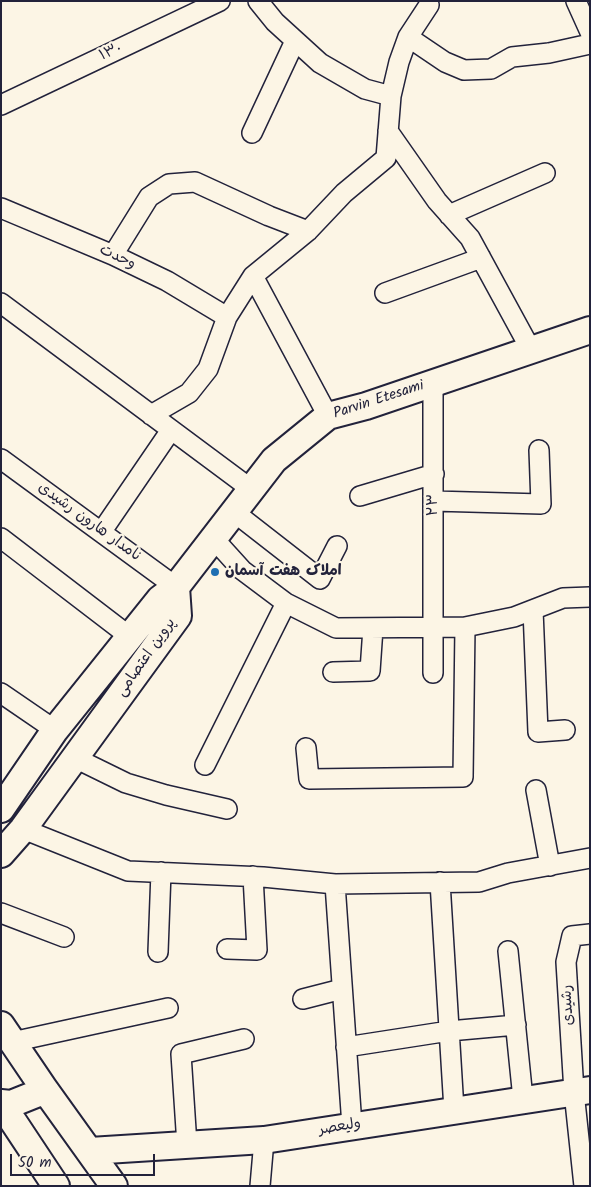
<!DOCTYPE html>
<meta charset="utf-8">
<style>
body{margin:0}
#map{position:relative;width:591px;height:1187px;overflow:hidden;background:#fcf5e5;font-family:Kalam,sans-serif}
canvas{display:block}
.frame{position:absolute;inset:0;border:2px solid #22223b;pointer-events:none}
.scale{position:absolute;left:10px;top:1154px;width:145px;height:22px;box-sizing:border-box;border:2px solid #22223b;border-top:0;padding-left:6px;font-size:15px;line-height:18px;white-space:nowrap;color:#22223b;-webkit-text-stroke:4px #fcf5e5;paint-order:stroke}
</style>
<div id="map">
<canvas width="591" height="1187"></canvas>
<div class="frame"></div>
<div class="scale">50 m</div>
</div>
<script>
const g = document.querySelector('canvas').getContext('2d');
g.lineJoin = 'round';
function poly(rows) {
  const path = new Path2D();
  for (const r of rows) {
    path.moveTo(r[0], r[1]);
    for (let i = 2; i < r.length; i += 2) path.lineTo(r[i], r[i + 1]);
  }
  return path;
}
function trace(path, color, width, dash) {
  g.strokeStyle = color;
  g.lineWidth = width;
  g.lineCap = dash ? 'butt' : 'round';
  g.setLineDash(dash || []);
  g.stroke(path);
}
function write(font, color, halo, rows, align = 'center') {
  g.font = font + ' Kalam,"Playpen Sans Arabic",sans-serif';
  g.lineWidth = 4.5;
  g.setLineDash([]);
  g.textBaseline = 'middle';
  g.strokeStyle = halo;
  g.fillStyle = color;
  for (const [text, x, y, turn = 0] of rows) {
    g.save();
    g.translate(x, y);
    g.rotate((+turn || 0) * Math.PI / 180);
    g.textAlign = isNaN(turn) ? turn : align;
    if (halo) g.strokeText(text, 0, 0);
    g.fillText(text, 0, 0);
    g.restore();
  }
}
const street = poly([
 [258,1,275,22,320,63,365,89,391,96],
 [576,1,590,32],
 [408,37,445,62,464,70,491,69,512,57,549,53,590,44],
 [1,105,220,1],
 [388,131,437,201,470,238,531,350],
 [252,133,295,41],
 [1,208,113,255,167,281,227,317],
 [449,215,545,173],
 [113,255,149,197,169,184,195,182,269,216,308,231],
 [253,276,328,416],
 [385,293,481,258],
 [1,303,251,489],
 [151,415,189,393,208,369,227,317,253,276,308,231,344,193,386,158,391,96,399,62,408,37,429,5],
 [1,459,176,587],
 [360,496,434,474],
 [434,501,541,504,539,450],
 [234,512,320,579,337,546],
 [102,531,171,430],
 [1,538,129,636],
 [213,538,242,570,286,603,336,628,465,627,514,617,563,598,590,597],
 [533,610,538,732,565,730],
 [333,672,370,671,373,628],
 [433,673,433,383],
 [1,693,55,730],
 [306,748,309,779,463,777,465,627],
 [75,758,126,783,166,795,227,809],
 [205,765,286,603],
 [536,790,550,866],
 [23,829,128,871,263,877,335,884,479,882,508,873,590,858],
 [440,882,454,1110],
 [335,884,352,1126],
 [1,913,64,937],
 [227,949,257,950,253,876],
 [508,951,523,1099],
 [158,952,161,872],
 [303,999,342,989],
 [12,1042,168,1008],
 [346,1047,449,1031,516,1025],
 [187,1145,181,1054,244,1039],
 [260,1186,264,1140],
 [584,1186,574,1092,566,962,572,936,590,934]
]);
const secondary = poly([
 [176,587,274,460,328,416,366,406,590,330],
 [1,809,55,730,160,599,176,587,178,616,23,829,1,854],
 [1,1025,43,1087,36,1094,11,1104,1,1103],
 [43,1087,114,1186],
 [1,1103,56,1186],
 [90,1151,264,1140,590,1090]
]);
const markers = [
 [215,572,5,"#1f6fb2"]
];
const streetNames = [
 ["۱۳۰",111,53,-25],
 ["وحدت",117,258,25],
 ["Parvin Etesami",379,401,-18],
 ["۲۳",434,505,-90],
 ["نامدار هارون رشیدی",89,523,36],
 ["پروین اعتصامی",147,658,-55],
 ["رشیدی",569,1005,-93],
 ["ولیعصر",340,1128,-9]
];
const poiNames = [
 ["املاک هفت آسمان",225,572]
];
trace(street, '#22223b', 22);
trace(secondary, '#22223b', 30);
trace(street, '#fcf5e5', 19);
trace(secondary, '#fcf5e5', 26);
for (const [x, y, r, color] of markers) {
  const dot = new Path2D();
  dot.arc(x, y, r, 0, 2 * Math.PI);
  g.fillStyle = color;
  g.fill(dot);
  trace(dot, '#fcf5e5', 2);
}
write('15px', '#22223b', '#fcf5e5', streetNames);
write('bold 15px', '#22223b', '#fcf5e5', poiNames, 'left');
</script>
